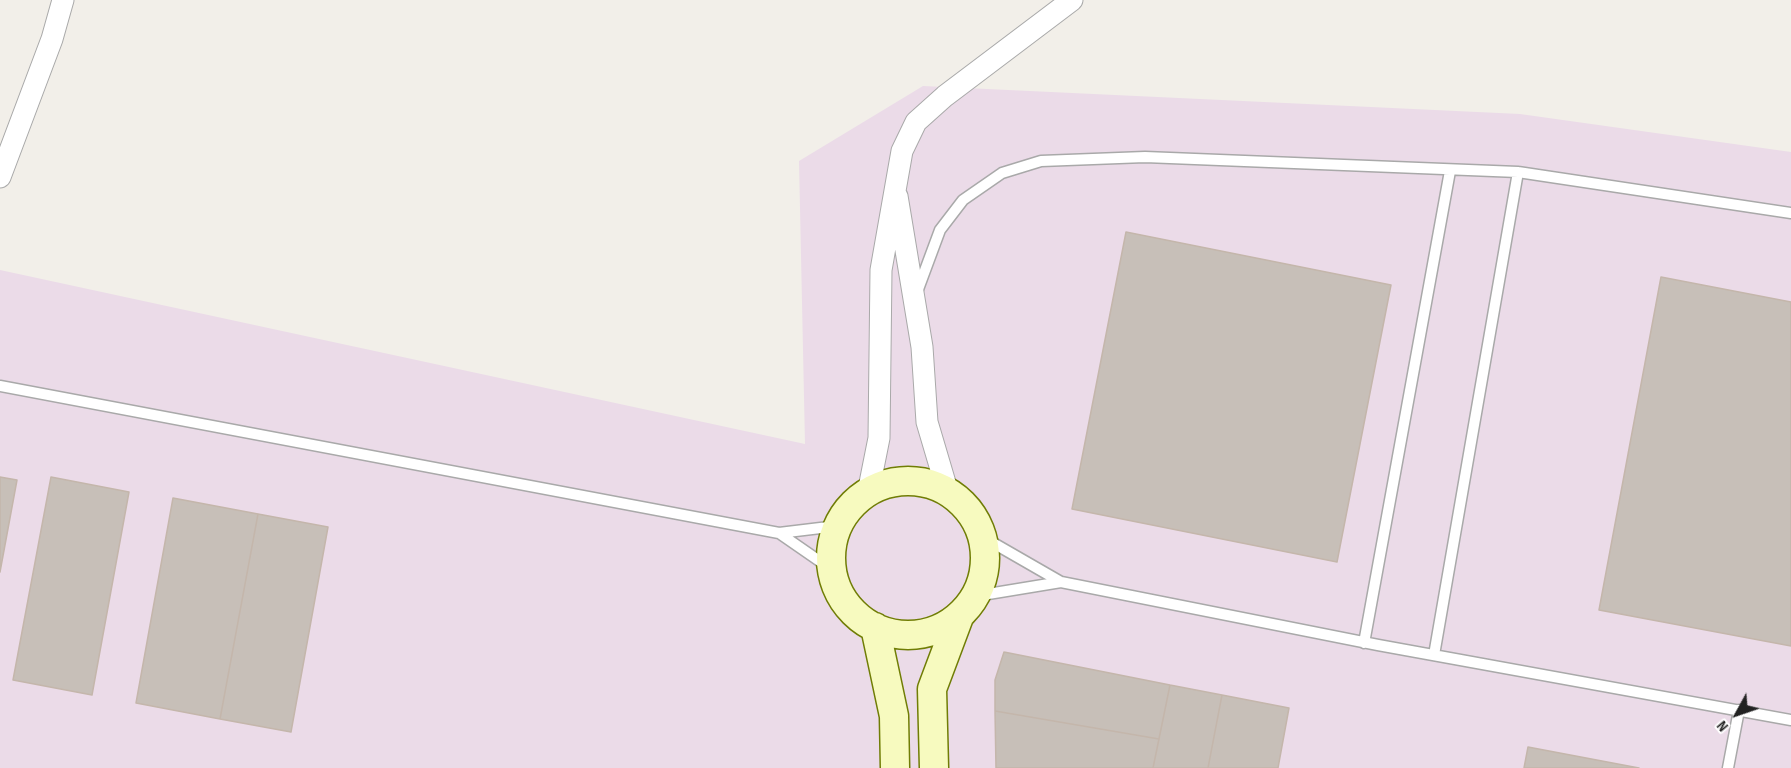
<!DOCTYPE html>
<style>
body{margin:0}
#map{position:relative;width:1791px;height:768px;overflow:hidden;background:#f2efe9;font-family:"Sofia Sans Condensed",sans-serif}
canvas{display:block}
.north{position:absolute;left:1707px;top:684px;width:60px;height:60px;-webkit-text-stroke:4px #fff;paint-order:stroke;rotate:230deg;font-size:16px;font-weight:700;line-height:24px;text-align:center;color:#222}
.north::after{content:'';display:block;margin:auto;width:21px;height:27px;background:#222;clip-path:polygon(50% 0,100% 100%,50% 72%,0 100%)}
</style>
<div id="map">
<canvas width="1791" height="768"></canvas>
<div class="north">N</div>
</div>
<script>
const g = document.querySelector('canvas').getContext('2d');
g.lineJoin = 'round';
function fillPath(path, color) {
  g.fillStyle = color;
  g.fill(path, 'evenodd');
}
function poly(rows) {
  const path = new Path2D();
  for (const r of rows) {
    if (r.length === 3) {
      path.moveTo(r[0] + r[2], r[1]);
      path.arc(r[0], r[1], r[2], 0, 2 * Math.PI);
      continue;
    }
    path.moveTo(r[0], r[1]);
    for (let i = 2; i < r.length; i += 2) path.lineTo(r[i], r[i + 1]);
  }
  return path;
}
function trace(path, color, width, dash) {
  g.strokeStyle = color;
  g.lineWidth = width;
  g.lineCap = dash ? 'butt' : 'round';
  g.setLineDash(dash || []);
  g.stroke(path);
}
const industrial = poly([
 [923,86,1520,114,1791,152,1791,768,0,768,0,270,805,444,799,161]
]);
const building = poly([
 [1126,232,1391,285,1337,562,1072,509,1126,232],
 [1661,277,1791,302,1791,646,1599,610,1661,277],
 [0,477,17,480,0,572,0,477],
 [51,477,129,492,92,695,13,680,51,477],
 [173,498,258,514,220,719,136,703,173,498],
 [258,514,328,527,291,732,220,719,258,514],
 [1004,652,1170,685,1159,739,995,711,995,680,1004,652],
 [1170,685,1222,695,1208,768,1153,768,1170,685],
 [1222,695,1289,708,1278,768,1208,768,1222,695],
 [995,711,1159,739,1153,768,996,768,995,711],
 [1528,747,1639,768,1524,768,1528,747]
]);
const lane = poly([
 [917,292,940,230,963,200,1002,173,1041,161,1145,157,1518,172,1791,213],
 [0,386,779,533,837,526],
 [779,533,831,569],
 [981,536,1061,582,1378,645,1791,720],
 [976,596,1061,582],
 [1364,643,1450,171],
 [1434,655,1518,172],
 [1728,768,1739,710]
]);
const street = poly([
 [0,177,52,39,63,0],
 [897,196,922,347,927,422,948,493],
 [868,493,879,438,881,270,902,151,916,122,945,96,1072,0]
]);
const secondary = poly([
 [908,558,77],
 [875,627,894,716,895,768],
 [934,768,932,689,959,617]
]);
fillPath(industrial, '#ebdbe8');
fillPath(building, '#c7bfb8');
trace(building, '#c4b6ab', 1.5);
trace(lane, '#a9a9a9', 13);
trace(street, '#a9a9a9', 23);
trace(secondary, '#707d05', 31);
trace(lane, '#fff', 10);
trace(street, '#fff', 21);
trace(secondary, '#f7fabf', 28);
</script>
